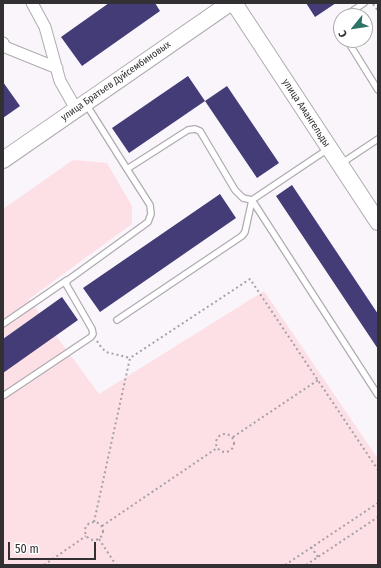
<!DOCTYPE html>
<meta charset="utf-8">
<style>
body{margin:0}
#map{position:relative;width:381px;height:568px;overflow:hidden;background:#f9f5fb;font-family:"Fira Sans Condensed",sans-serif}
canvas{display:block}
.frame{position:absolute;inset:0;border:4px solid #323033;pointer-events:none}
.north{position:absolute;left:333px;top:8px;width:40px;height:40px;box-sizing:border-box;background:#fff;border:1px solid #adacad;border-radius:50%;rotate:240deg;font-size:11px;font-weight:700;line-height:16px;text-align:center;color:#323033}
.north::after{content:'';display:block;margin:auto;width:14px;height:18px;background:#2d7367;clip-path:polygon(50% 0,100% 100%,50% 72%,0 100%)}
.scale{position:absolute;left:8px;top:542px;width:88px;height:18px;box-sizing:border-box;border:2px solid #323033;border-top:0;padding-left:5px;font-size:12px;line-height:14px;white-space:nowrap;color:#323033;-webkit-text-stroke:3px #fff;paint-order:stroke}
</style>
<div id="map">
<canvas width="381" height="568"></canvas>
<div class="frame"></div>
<div class="north">С</div>
<div class="scale">50 m</div>
</div>
<script>
const g = document.querySelector('canvas').getContext('2d');
g.lineJoin = 'round';
function fillPath(path, color) {
  g.fillStyle = color;
  g.fill(path, 'evenodd');
}
function poly(rows) {
  const path = new Path2D();
  for (const r of rows) {
    if (r.length === 3) {
      path.moveTo(r[0] + r[2], r[1]);
      path.arc(r[0], r[1], r[2], 0, 2 * Math.PI);
      continue;
    }
    path.moveTo(r[0], r[1]);
    for (let i = 2; i < r.length; i += 2) path.lineTo(r[i], r[i + 1]);
  }
  return path;
}
function trace(path, color, width, dash) {
  g.strokeStyle = color;
  g.lineWidth = width;
  g.lineCap = dash ? 'butt' : 'round';
  g.setLineDash(dash || []);
  g.stroke(path);
}
function write(font, color, halo, rows, align = 'center') {
  g.font = font + ' "Fira Sans Condensed",sans-serif';
  g.lineWidth = 4;
  g.setLineDash([]);
  g.textBaseline = 'middle';
  g.strokeStyle = halo;
  g.fillStyle = color;
  for (const [text, x, y, turn = 0] of rows) {
    g.save();
    g.translate(x, y);
    g.rotate((+turn || 0) * Math.PI / 180);
    g.textAlign = isNaN(turn) ? turn : align;
    if (halo) g.strokeText(text, 0, 0);
    g.fillText(text, 0, 0);
    g.restore();
  }
}
const green = poly([
 [73,160,107,163,132,206,132,224,29,299,99,394,264,291,378,459,378,565,3,565,3,209]
]);
const building = poly([
 [109,3,155,3,160,11,82,66,61,37],
 [306,3,336,3,315,17],
 [188,76,205,101,129,153,112,128],
 [3,82,20,106,3,118],
 [227,86,279,163,257,178,205,101],
 [292,185,378,314,378,349,276,196],
 [220,194,236,218,100,312,83,288],
 [62,297,78,320,3,373,3,339]
]);
const path = poly([
 [373,4,378,11],
 [97,341,101,347,106,352,130,358],
 [225,443,9],
 [233,437,318,380],
 [94,531,9],
 [94,522,130,358,250,279,378,470],
 [102,526,217,448],
 [99,539,116,565],
 [311,547,318,557],
 [44,565,86,536],
 [285,565,378,503],
 [306,565,378,517]
]);
const lane = poly([
 [345,16,364,3],
 [341,21,340,23,341,30],
 [347,40,378,90],
 [86,104,127,169,188,130,195,129,200,131,235,190,243,198,252,200,245,232,242,236,117,320],
 [328,149,252,200,378,395],
 [342,163,378,139],
 [3,324,67,280],
 [3,396,91,337,93,334,92,329,66,284,68,280,148,222,151,214,150,205,127,169]
]);
const street = poly([
 [32,3,45,27,60,81,76,109],
 [3,43,5,47,57,68]
]);
const secondary = poly([
 [234,3,378,222],
 [3,160,230,3]
]);
const streetNames = [
 ["улица Братьев Дуйсембиновых",116,81,-35],
 ["улица Амангельды",306,113,57]
];
fillPath(green, '#fde0e5');
fillPath(building, '#433c77');
trace(lane, '#afabb1', 8);
trace(street, '#afabb1', 13);
trace(secondary, '#afabb1', 18);
trace(path, '#a4a1a6', 2, [2, 3]);
trace(lane, '#fff', 5.5);
trace(street, '#fff', 11);
trace(secondary, '#fff', 16);
write('10px', '#323033', '#fff', streetNames);
</script>
